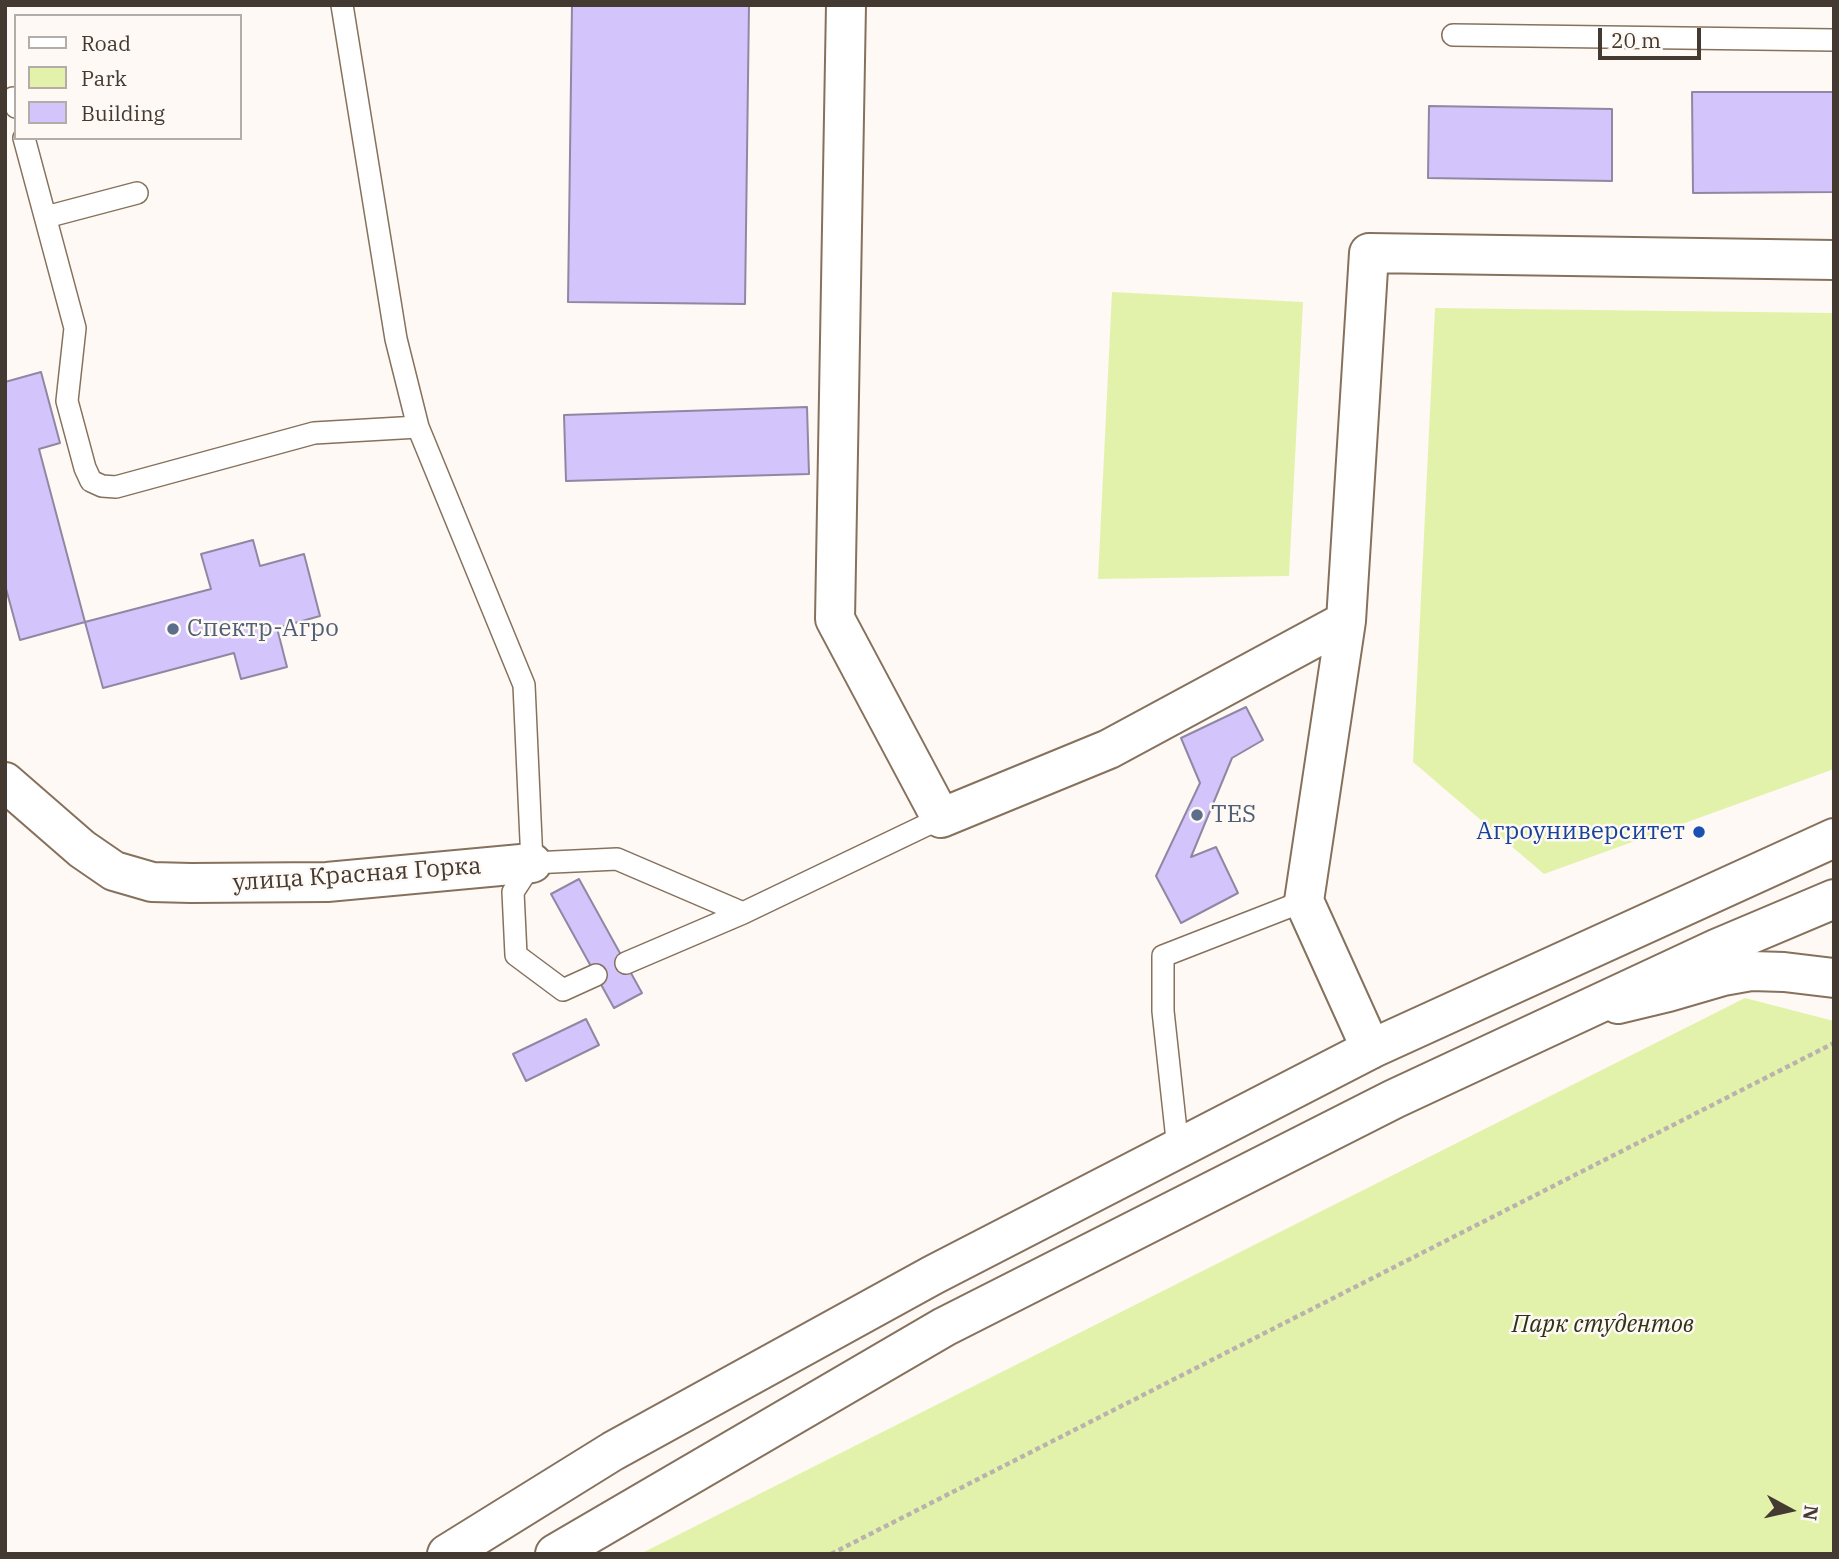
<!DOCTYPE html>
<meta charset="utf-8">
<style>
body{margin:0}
#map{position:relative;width:1839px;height:1559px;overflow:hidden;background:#fef9f5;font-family:"IBM Plex Serif",serif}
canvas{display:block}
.frame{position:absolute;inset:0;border:7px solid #443a32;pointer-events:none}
.legend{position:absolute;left:14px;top:14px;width:228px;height:126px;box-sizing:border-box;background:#fef9f5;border:2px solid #b4ada7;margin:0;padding:9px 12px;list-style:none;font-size:21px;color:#443a32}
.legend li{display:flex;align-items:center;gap:14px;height:35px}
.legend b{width:35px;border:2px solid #b4ada7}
.north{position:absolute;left:1755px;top:1475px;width:70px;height:70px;-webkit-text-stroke:5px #fef9f5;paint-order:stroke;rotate:98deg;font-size:19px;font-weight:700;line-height:28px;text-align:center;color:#443a32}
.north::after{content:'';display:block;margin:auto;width:24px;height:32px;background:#443a32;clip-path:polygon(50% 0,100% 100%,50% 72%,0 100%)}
.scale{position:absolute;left:1598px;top:28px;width:103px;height:32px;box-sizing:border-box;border:4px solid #443a32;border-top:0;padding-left:9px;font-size:21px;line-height:24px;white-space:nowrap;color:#443a32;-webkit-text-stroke:5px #fef9f5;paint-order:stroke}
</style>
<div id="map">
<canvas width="1839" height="1559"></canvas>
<div class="frame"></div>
<ul class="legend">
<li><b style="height:9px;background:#fff"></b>Road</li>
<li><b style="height:19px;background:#e3f2ab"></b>Park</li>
<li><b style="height:19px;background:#d3c4fb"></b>Building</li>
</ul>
<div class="north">N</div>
<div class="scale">20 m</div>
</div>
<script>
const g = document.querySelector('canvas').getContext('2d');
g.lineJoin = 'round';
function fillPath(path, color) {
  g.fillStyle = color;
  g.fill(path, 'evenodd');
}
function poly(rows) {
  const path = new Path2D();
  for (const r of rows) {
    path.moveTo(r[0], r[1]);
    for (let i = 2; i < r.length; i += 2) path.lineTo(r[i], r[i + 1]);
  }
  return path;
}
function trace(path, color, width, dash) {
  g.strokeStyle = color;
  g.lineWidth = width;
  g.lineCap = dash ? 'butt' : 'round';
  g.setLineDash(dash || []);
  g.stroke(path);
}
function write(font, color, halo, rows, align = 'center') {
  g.font = font + ' "IBM Plex Serif",serif';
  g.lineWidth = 5;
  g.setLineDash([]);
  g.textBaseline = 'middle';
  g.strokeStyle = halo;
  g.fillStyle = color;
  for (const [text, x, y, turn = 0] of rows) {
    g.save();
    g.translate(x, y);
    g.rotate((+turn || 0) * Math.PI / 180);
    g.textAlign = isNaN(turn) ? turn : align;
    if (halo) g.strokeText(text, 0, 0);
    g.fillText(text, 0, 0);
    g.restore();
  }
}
const green = poly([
 [1112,292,1303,302,1289,576,1098,579],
 [1435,308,1834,313,1834,769,1544,874,1413,762],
 [1745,998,1834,1021,1834,1554,640,1554]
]);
const building = poly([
 [572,5,749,5,745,304,568,302,572,5],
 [1692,92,1834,92,1834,192,1693,193,1692,92],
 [1429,106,1612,109,1612,181,1428,178,1429,106],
 [41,372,60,443,39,449,85,622,20,640,5,585,5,382,41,372],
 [807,407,809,474,566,481,564,415,807,407],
 [253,540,260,566,304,554,320,616,277,628,287,667,241,679,234,653,103,688,85,622,211,589,201,554,253,540],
 [1246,707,1263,740,1232,758,1191,857,1216,847,1238,893,1181,923,1156,876,1200,783,1181,738,1246,707],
 [579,879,642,993,614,1008,551,894,579,879],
 [586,1019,599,1045,526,1081,513,1054,586,1019]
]);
const path = poly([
 [831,1554,1834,1043]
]);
const service = poly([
 [342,5,396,339,418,427,524,685,532,863,617,859,743,913,941,818],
 [1453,35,1834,40],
 [13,98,16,107],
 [24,138,75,328,67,401,85,468,91,481,102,486,116,487,314,433,418,427],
 [46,217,137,193],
 [532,863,513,892,516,955,563,990,596,975],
 [626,963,743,913],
 [1178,1149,1163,1011,1163,956,1304,901]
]);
const minor = poly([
 [846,5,835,619,941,818,1109,749,1346,621],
 [5,782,82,849,114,871,152,882,191,883,327,882,532,863],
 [1371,1049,1304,901,1346,621,1369,253,1834,260]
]);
const tertiary = poly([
 [1618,1004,1668,992,1723,976,1751,971,1784,972,1834,978]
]);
const primary = poly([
 [447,1554,613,1451,933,1275,1371,1049,1834,838],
 [555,1554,944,1327,1394,1099,1718,948,1834,899]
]);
const markers = [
 [173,629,7,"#5c6f8a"],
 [1197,815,7,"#5c6f8a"],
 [1699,832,7,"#1a4fb4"]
];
const serviceNames = [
 ["Спектр-Агро",187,629],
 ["TES",1211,815]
];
const transitNames = [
 ["Агроуниверситет",1685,832]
];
const streetNames = [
 ["улица Красная Горка",357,875,-4]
];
const parkNames = [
 ["Парк студентов",1603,1325]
];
fillPath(green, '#e3f2ab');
fillPath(building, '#d3c4fb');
trace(building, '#8f88a2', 2);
trace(service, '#86715d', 24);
trace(minor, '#86715d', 42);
trace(tertiary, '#86715d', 42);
trace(primary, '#86715d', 42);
trace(path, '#bab3ad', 4.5, [5, 3.5]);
trace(service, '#fff', 21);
trace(minor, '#fff', 38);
trace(tertiary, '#fff', 38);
trace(primary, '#fff', 38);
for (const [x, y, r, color] of markers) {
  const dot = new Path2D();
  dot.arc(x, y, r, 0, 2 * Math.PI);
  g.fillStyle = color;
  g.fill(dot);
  trace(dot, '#fef9f5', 2.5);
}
write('24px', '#4e5e75', '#fef9f5', serviceNames, 'left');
write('24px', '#164399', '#fef9f5', transitNames, 'right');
write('24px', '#443a32', '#fef9f5', streetNames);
write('italic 24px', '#2e3314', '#fef9f5', parkNames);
</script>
